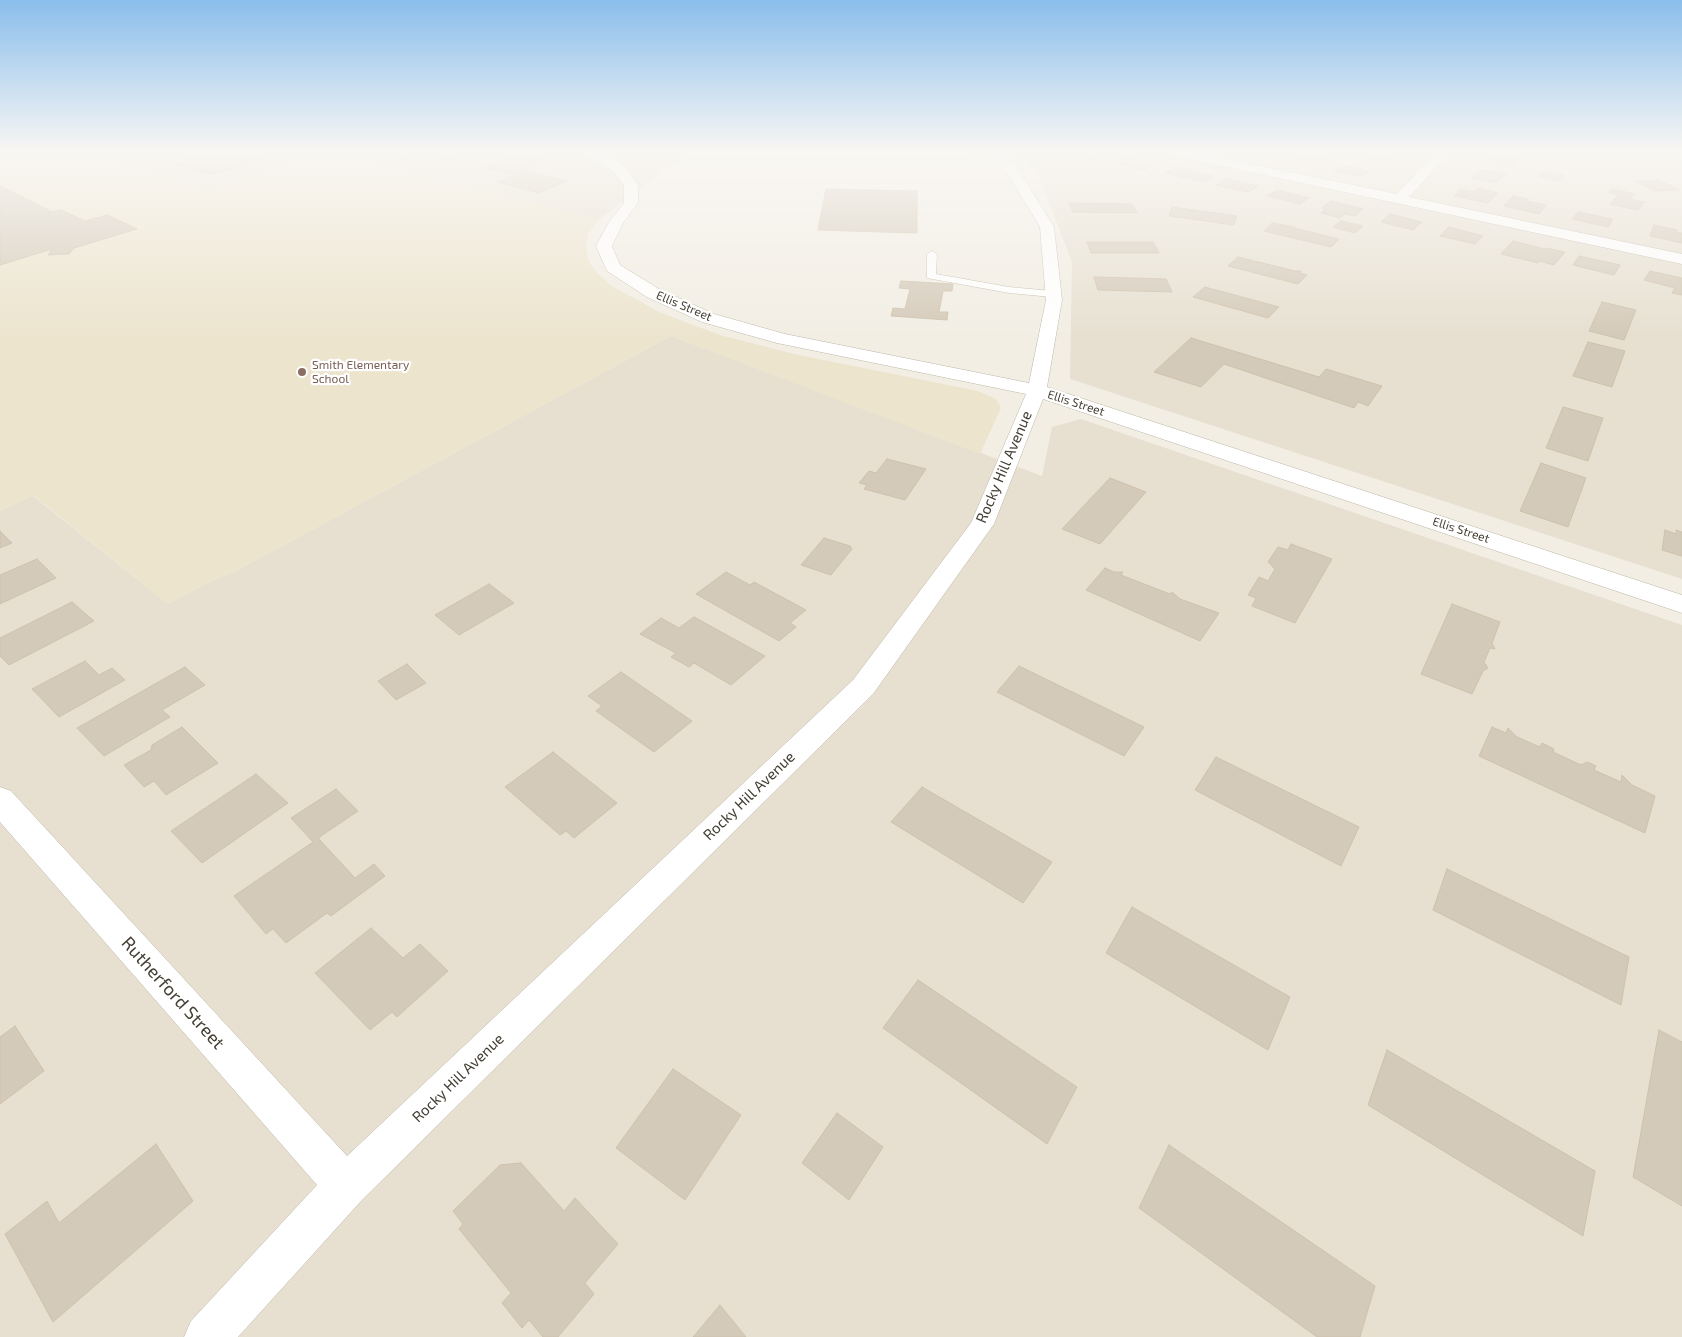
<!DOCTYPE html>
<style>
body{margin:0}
canvas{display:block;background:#f2eee4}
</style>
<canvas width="1682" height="1337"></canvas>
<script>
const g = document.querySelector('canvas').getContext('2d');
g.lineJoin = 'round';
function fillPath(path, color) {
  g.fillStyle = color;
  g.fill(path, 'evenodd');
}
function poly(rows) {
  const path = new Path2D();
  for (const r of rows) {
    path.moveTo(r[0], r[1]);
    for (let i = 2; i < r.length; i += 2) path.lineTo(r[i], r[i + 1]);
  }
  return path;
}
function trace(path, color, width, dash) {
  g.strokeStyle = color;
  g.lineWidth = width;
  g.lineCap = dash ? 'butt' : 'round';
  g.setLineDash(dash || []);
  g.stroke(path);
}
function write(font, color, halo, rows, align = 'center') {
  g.font = font + ' "Exo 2",sans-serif';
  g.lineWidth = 4.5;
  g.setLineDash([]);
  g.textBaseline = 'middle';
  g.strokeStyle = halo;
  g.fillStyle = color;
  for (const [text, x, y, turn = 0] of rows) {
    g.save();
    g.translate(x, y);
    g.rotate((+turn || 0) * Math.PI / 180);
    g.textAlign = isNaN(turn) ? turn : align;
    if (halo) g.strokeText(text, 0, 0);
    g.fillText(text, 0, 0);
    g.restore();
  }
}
const residential = poly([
 [84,150,693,150,598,220,329,150,207,189],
 [906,150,1682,150,1682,579,1070,379,1072,262,1039,177,1020,156],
 [671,336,1042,476,1052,427,1081,419,1682,625,1682,1337,0,1337,0,511,33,496,168,604,205,584,236,571]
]);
const education = poly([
 [0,150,84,150,207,189,329,150,598,220,589,232,586,246,588,260,597,273,612,286,659,312,720,335,794,354,978,391,996,399,1001,408,980,454,671,336,236,571,205,584,168,604,34,496,0,511]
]);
const building = poly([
 [224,150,234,150,264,158,211,175,176,164,224,150],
 [371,150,433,150,407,159,371,150],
 [440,150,478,150,452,160,428,154,440,150],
 [1080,150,1096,150,1109,153,1097,159,1074,153,1080,150],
 [1365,150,1388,154,1385,156,1389,157,1380,161,1356,155,1365,150],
 [1308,153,1328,158,1322,163,1301,158,1308,153],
 [522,154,546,160,510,174,486,168,522,154],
 [1496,154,1520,160,1512,167,1488,161,1496,154],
 [1129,158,1155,164,1144,170,1118,164,1129,158],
 [1342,165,1370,171,1361,177,1333,171,1342,165],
 [1174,167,1186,169,1214,176,1204,182,1165,173,1174,167],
 [525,170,567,181,539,193,497,182,525,170],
 [1480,170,1493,171,1506,174,1497,183,1471,178,1480,170],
 [1544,171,1565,175,1559,181,1538,176,1544,171],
 [1225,178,1258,186,1249,192,1216,185,1225,178],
 [1659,180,1679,190,1655,191,1635,181,1659,180],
 [0,186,52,212,61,210,85,221,107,215,137,229,74,248,69,254,48,255,52,249,0,265,0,186],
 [1478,188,1498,193,1488,203,1454,196,1461,189,1474,192,1478,188],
 [826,189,917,191,917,233,818,230,826,189],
 [1613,189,1635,194,1630,199,1644,202,1638,210,1610,204,1618,195,1609,193,1613,189],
 [1277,190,1309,198,1300,204,1267,196,1277,190],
 [1513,196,1528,199,1527,201,1546,205,1539,214,1504,206,1513,196],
 [1331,201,1363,209,1355,216,1345,214,1340,218,1321,213,1326,209,1322,208,1331,201],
 [1069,203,1132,204,1137,213,1073,212,1069,203],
 [1172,207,1237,216,1234,225,1169,216,1172,207],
 [1578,212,1613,219,1608,227,1572,219,1578,212],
 [1390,214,1422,222,1413,230,1381,222,1390,214],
 [1341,221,1363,226,1355,233,1333,227,1341,221],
 [1272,223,1295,227,1294,228,1339,239,1331,247,1264,231,1272,223],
 [1654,225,1677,230,1676,232,1682,233,1682,243,1650,236,1654,225],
 [1449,227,1483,236,1475,244,1440,236,1449,227],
 [1513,241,1544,249,1546,248,1565,252,1554,265,1539,261,1538,263,1501,254,1513,241],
 [1087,242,1153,242,1159,253,1091,253,1087,242],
 [1579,256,1620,265,1614,275,1573,265,1579,256],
 [1238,257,1295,271,1301,271,1300,273,1307,275,1298,284,1228,266,1238,257],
 [1650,271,1682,278,1682,295,1672,293,1675,288,1644,280,1650,271],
 [1094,277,1166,279,1172,292,1098,290,1094,277],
 [901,281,953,284,952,291,943,291,939,312,948,312,947,320,891,316,893,308,905,309,910,289,899,288,901,281],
 [1205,287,1279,307,1268,318,1193,297,1205,287],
 [1602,302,1636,310,1624,340,1589,331,1602,302],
 [1191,338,1319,377,1326,369,1382,386,1368,406,1358,402,1354,408,1224,364,1201,387,1154,372,1191,338],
 [1588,342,1625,351,1612,387,1573,376,1588,342],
 [1563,407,1603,418,1588,461,1546,448,1563,407],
 [887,459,926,469,905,500,864,489,867,485,859,483,869,471,876,473,887,459],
 [1541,463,1586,478,1568,527,1520,511,1541,463],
 [1110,478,1146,492,1100,544,1062,529,1110,478],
 [1665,530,1676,534,1676,530,1682,532,1682,556,1662,550,1665,530],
 [0,531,12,543,0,548,0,531],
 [824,538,850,546,852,549,831,575,801,565,824,538],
 [1291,544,1332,559,1295,623,1252,606,1256,598,1248,595,1259,577,1268,581,1275,569,1268,562,1278,547,1288,550,1291,544],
 [37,559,56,578,0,604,0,575,37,559],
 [1105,568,1114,572,1123,572,1121,575,1170,594,1172,592,1180,599,1219,613,1200,641,1086,590,1105,568],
 [726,572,750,585,754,582,806,610,790,623,796,627,779,641,696,594,726,572],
 [489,584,514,603,459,635,435,615,489,584],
 [72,602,94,621,9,665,0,656,0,638,72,602],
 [1452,604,1500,622,1492,643,1495,649,1490,648,1484,662,1488,668,1483,671,1472,694,1421,674,1452,604],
 [694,617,765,656,731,685,694,663,689,667,671,657,676,653,640,634,661,618,679,628,694,617],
 [85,661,99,675,112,668,125,680,59,717,32,689,85,661],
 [407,664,426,683,396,700,378,681,407,664],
 [1019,666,1144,727,1124,756,997,692,1019,666],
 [185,667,205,685,162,710,170,717,104,756,77,728,185,667],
 [621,672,692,721,654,752,596,711,602,706,588,696,621,672],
 [182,727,218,763,166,795,154,781,144,787,124,765,151,750,152,745,182,727],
 [1492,727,1506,733,1508,728,1517,737,1540,747,1542,743,1554,749,1553,752,1581,765,1587,762,1596,766,1594,770,1621,782,1622,775,1632,785,1655,796,1645,833,1479,756,1492,727],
 [553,752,617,803,574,838,566,831,560,835,505,787,553,752],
 [1216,757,1359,827,1341,866,1195,790,1216,757],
 [256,774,288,803,202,863,171,831,256,774],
 [922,787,1052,862,1023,903,891,822,922,787],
 [336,789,358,811,318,838,355,878,374,864,385,876,331,916,327,913,286,943,273,929,266,934,234,896,313,842,291,818,336,789],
 [1447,869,1629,957,1621,1005,1433,910,1447,869],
 [1132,907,1290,997,1268,1050,1106,953,1132,907],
 [371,928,403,958,420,944,448,971,397,1017,392,1012,370,1030,315,973,371,928],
 [918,980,1077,1087,1047,1144,883,1028,918,980],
 [15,1026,44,1071,0,1104,0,1037,15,1026],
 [1659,1030,1682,1042,1682,1206,1633,1177,1659,1030],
 [1387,1050,1595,1171,1583,1236,1368,1105,1387,1050],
 [673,1069,741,1115,685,1200,616,1148,673,1069],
 [837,1113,883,1147,849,1200,802,1163,837,1113],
 [156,1144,193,1201,53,1322,5,1234,47,1201,59,1223,156,1144],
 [1169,1145,1375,1286,1360,1337,1317,1337,1139,1208,1169,1145],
 [521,1163,564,1211,575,1198,618,1244,585,1283,594,1294,558,1337,543,1337,529,1320,522,1328,502,1303,511,1293,459,1229,463,1224,453,1211,500,1165,521,1163],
 [720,1305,746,1337,693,1337,720,1305]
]);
const service = poly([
 [932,251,937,254,936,274,1009,287,1052,291,1057,294,1052,297,1009,293,927,278,927,254,932,251]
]);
const minor = poly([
 [579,150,596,150,603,152,625,167,638,185,638,203,623,223,612,246,620,265,659,289,714,314,785,334,1029,383,1046,300,1040,227,1006,171,984,150,997,150,1016,166,1054,227,1062,300,1047,387,1682,595,1682,613,1043,399,994,524,873,694,361,1201,238,1337,184,1337,191,1321,317,1185,0,822,0,787,11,791,347,1156,853,680,971,523,1026,394,777,343,702,322,647,297,607,271,596,246,609,222,624,203,624,185,615,173,593,158,581,153,579,150],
 [1160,150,1183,150,1397,194,1439,150,1452,150,1409,197,1682,254,1682,264,1166,154,1162,153,1160,150]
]);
const markers = [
 [302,372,5,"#8d6e63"]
];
const farStreetnames = [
 ["Ellis Street",684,306,23],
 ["Ellis Street",1076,403,18],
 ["Ellis Street",1461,530,18]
];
const farEducationnames = [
 ["Smith Elementary",312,365],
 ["School",312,379]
];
const streetNames = [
 ["Rocky Hill Avenue",1004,467,-67],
 ["Rocky Hill Avenue",749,796,-44],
 ["Rocky Hill Avenue",458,1078,-44]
];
const nearStreetnames = [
 ["Rutherford Street",173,993,48]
];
fillPath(residential, '#e7e0d1');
fillPath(education, '#ece4cd');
fillPath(building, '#d4cab9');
trace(building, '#cfc2ac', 1);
trace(service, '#beb6a6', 1);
trace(minor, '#beb6a6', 1);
fillPath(service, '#fff');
fillPath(minor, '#fff');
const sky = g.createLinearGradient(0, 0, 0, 337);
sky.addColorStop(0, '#8abeec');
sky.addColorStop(0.45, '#f9f7f3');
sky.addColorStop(1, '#f9f7f300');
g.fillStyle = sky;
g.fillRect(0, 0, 1682, 337);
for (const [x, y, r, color] of markers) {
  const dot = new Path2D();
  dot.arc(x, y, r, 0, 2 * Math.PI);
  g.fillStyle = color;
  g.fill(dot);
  trace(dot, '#fff', 2);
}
write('12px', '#443e34', '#fff', farStreetnames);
write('12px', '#785e54', '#fff', farEducationnames, 'left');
write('15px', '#443e34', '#fff', streetNames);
write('18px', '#443e34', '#fff', nearStreetnames);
</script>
